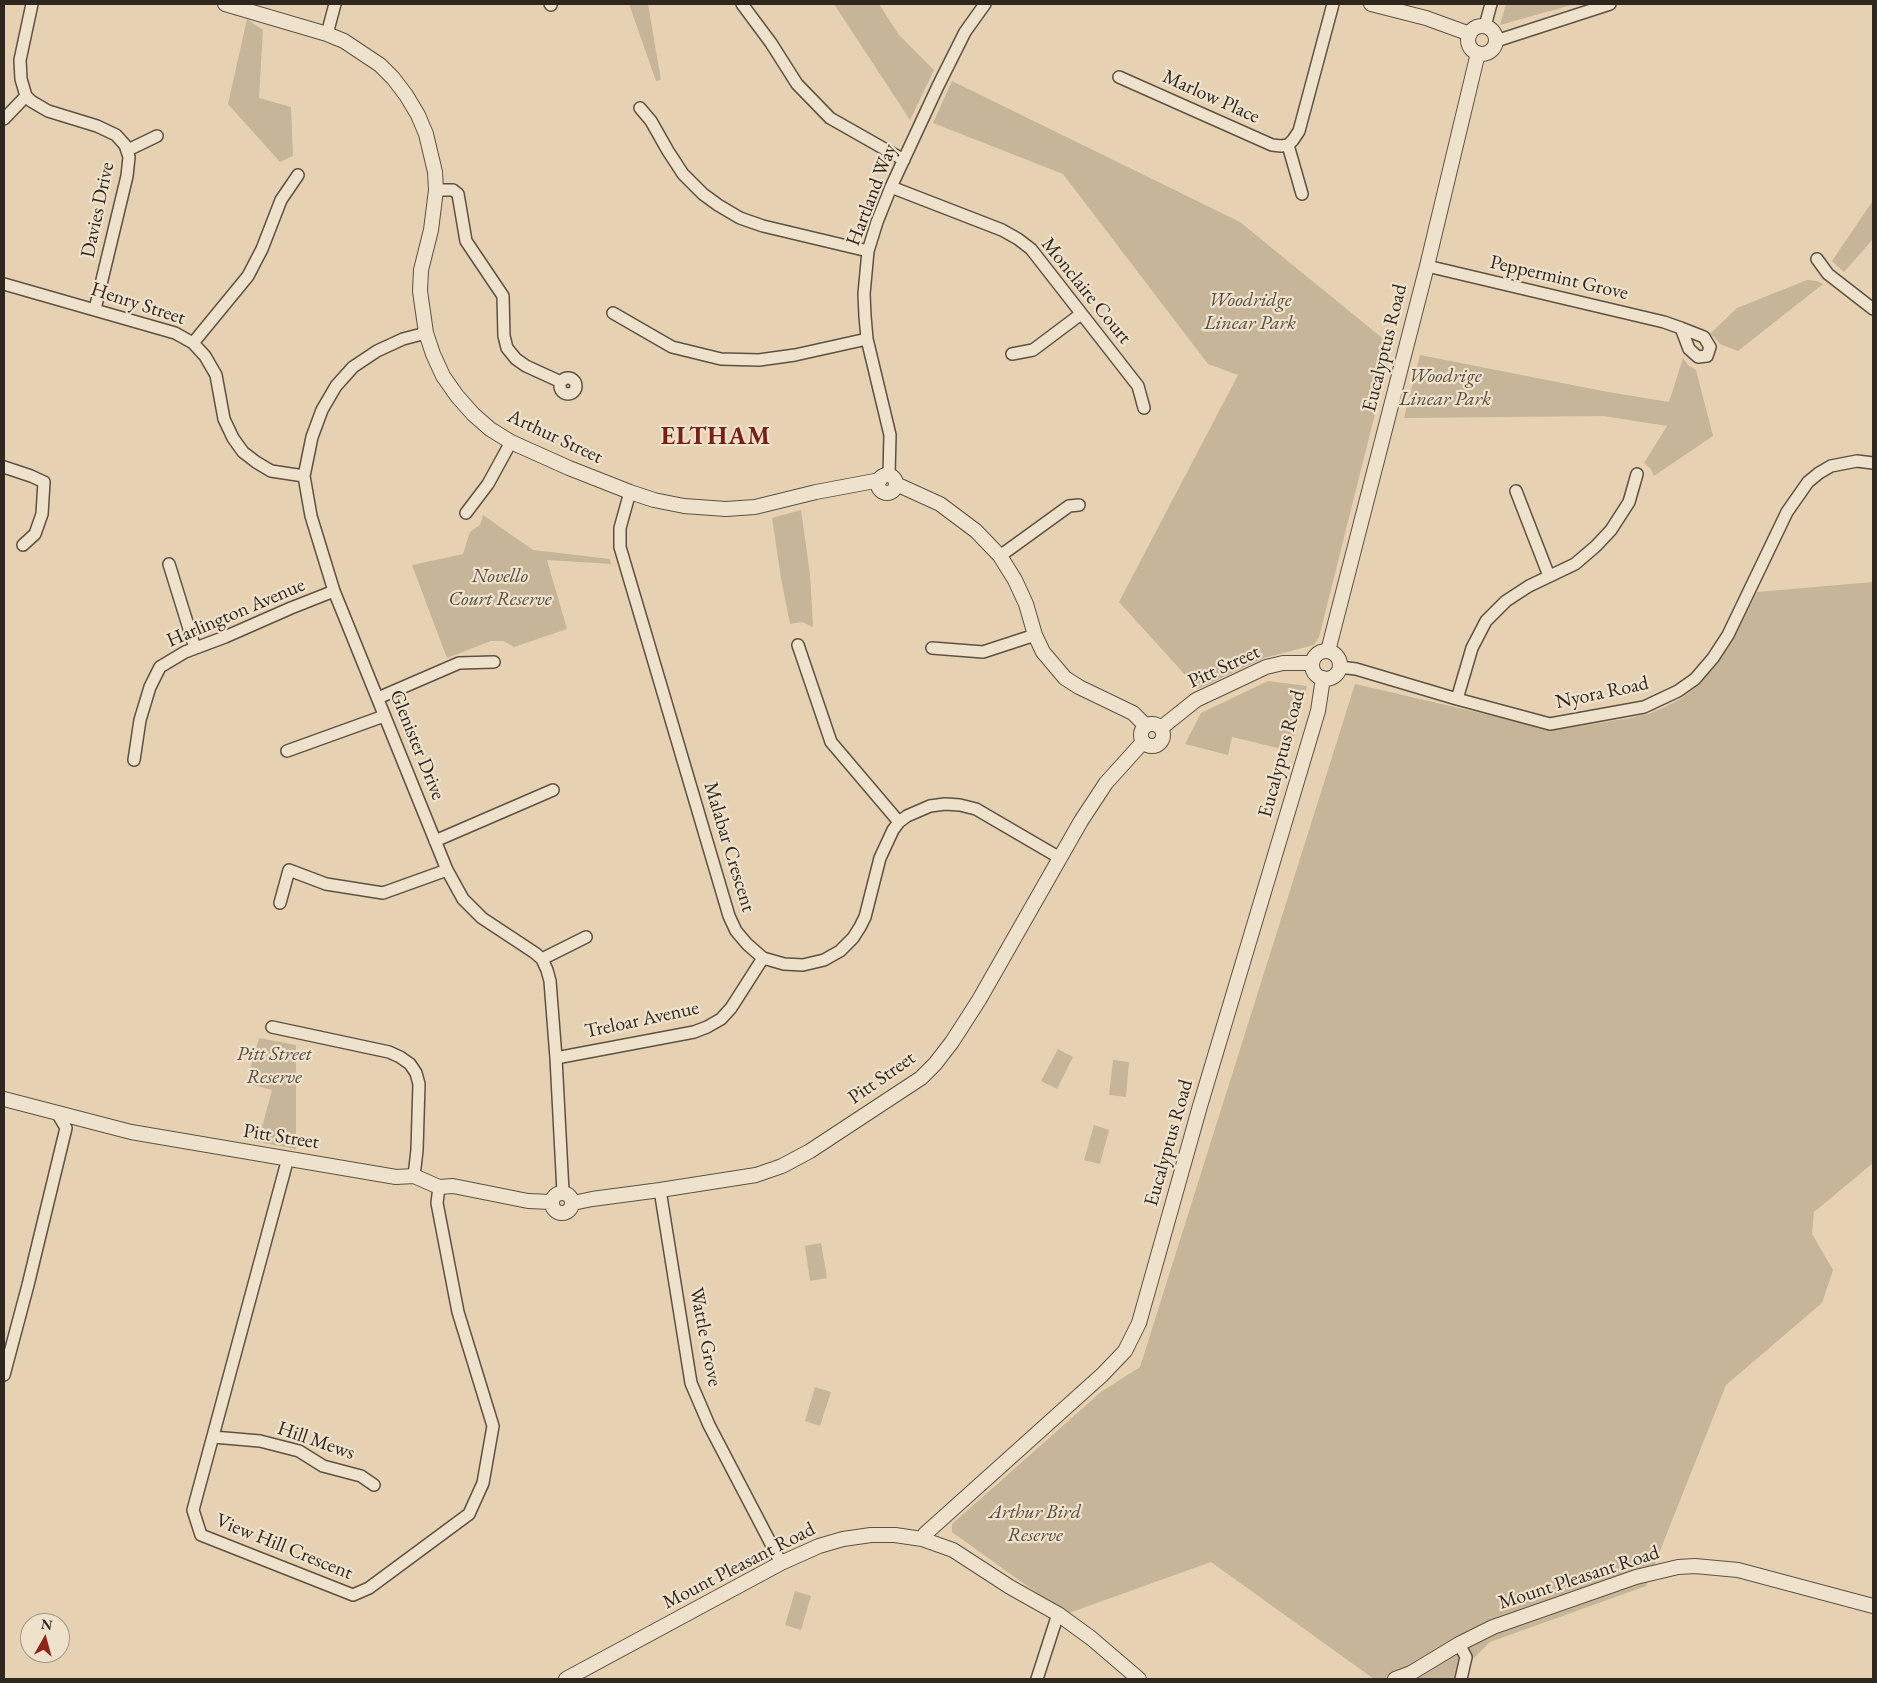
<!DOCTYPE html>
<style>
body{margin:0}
#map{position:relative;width:1877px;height:1683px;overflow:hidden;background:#e6d2b2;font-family:"EB Garamond",serif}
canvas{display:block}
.frame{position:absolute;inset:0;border:5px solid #2f261d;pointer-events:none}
.north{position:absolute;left:20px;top:1613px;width:50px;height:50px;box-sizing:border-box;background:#efe2cd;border:1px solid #a29787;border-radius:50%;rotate:7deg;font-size:14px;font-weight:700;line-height:20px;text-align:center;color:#2f261d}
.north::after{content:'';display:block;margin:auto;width:18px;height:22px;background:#8f2418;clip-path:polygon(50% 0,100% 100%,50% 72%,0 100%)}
</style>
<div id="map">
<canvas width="1877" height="1683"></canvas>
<div class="frame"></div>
<div class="north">N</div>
</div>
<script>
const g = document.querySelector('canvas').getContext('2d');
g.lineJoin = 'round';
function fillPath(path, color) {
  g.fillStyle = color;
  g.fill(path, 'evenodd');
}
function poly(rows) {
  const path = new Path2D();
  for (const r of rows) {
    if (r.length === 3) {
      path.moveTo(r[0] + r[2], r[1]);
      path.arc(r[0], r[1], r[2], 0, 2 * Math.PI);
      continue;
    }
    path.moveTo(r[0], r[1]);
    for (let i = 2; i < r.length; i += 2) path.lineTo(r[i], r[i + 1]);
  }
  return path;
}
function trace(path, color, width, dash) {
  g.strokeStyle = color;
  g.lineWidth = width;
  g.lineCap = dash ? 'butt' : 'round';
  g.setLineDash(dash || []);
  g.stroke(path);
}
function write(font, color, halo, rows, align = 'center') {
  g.font = font + ' "EB Garamond",serif';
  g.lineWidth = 4.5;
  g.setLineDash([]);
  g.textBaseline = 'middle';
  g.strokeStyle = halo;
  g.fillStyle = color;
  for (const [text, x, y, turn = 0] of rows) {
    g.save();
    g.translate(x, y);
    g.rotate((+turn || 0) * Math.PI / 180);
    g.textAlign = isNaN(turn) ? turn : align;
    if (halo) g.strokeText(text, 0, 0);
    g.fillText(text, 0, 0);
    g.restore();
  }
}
const green = poly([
 [629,4,648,4,661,80,656,81],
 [834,4,879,4,899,35,934,70,910,120],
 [1506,4,1575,4,1500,25],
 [247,19,263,30,259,98,291,107,293,156,280,162,228,104],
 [952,81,1240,222,1392,346,1319,637,1314,645,1264,658,1198,689,1119,602,1238,375,1208,364,1063,174,933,123],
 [1872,202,1873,239,1844,272,1832,261],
 [1807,280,1817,281,1823,284,1738,351,1720,344,1715,338,1710,334,1737,308],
 [1420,355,1608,392,1669,402,1683,358,1688,365,1696,370,1713,436,1654,476,1651,469,1644,463,1667,426,1603,416,1404,418],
 [801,510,810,574,813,627,802,622,790,624,781,578,772,518],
 [483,515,533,550,610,559,611,564,547,560,567,629,514,647,503,641,491,641,447,658,412,565,463,554,470,532,480,525],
 [1873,582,1873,1163,1814,1212,1812,1234,1833,1270,1822,1303,1726,1385,1646,1586,1490,1642,1453,1679,1374,1679,1211,1562,1066,1614,952,1532,952,1524,1101,1392,1140,1367,1355,684,1554,730,1630,718,1648,714,1665,707,1682,698,1699,685,1717,664,1732,642,1757,592],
 [1268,681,1307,686,1290,751,1232,737,1228,755,1185,744,1201,713],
 [259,1038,296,1045,296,1149,258,1142,272,1090,246,1083],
 [1058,1049,1073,1057,1057,1089,1041,1081],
 [1113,1060,1129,1062,1126,1097,1109,1095],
 [1094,1125,1109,1130,1100,1164,1084,1160],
 [821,1243,827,1278,810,1281,805,1246],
 [815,1387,831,1392,820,1426,805,1421],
 [795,1591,811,1596,801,1630,785,1625]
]);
const minor = poly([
 [32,4,20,60,21,79,26,96,31,101,48,111,97,126,116,135,125,145,129,157,127,176,95,309],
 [550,4,551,5],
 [742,4,771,43,797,84,830,118,904,160],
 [1485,26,1491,4],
 [327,34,335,4],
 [1496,41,1610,4],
 [1119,77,1272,145,1281,146,1288,145,1293,140,1299,131,1333,4],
 [640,108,651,121,668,151,683,174,703,194,718,205,740,218,763,226,868,251],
 [4,119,26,96],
 [1288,145,1302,194],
 [128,150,157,136],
 [891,187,1002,230,1018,239,1031,249,1138,386,1144,408],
 [436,190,453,190,458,194,466,241,503,296,504,336,507,348,516,359,526,366,561,382],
 [1817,259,1828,274,1873,309],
 [1427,266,1664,322,1681,328,1704,337,1710,347,1707,356,1698,357,1689,349,1681,328],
 [4,284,175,333,193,343,205,356,216,375,224,419,233,438,243,452,256,462,271,471,304,476],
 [613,313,672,347,721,359,759,360,795,355,867,339],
 [426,333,403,339,377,351,353,367,336,386,322,410,312,437,304,476,311,516,334,591,447,870,463,899,482,918,535,953,542,959,547,970,550,981,556,1058,563,1192],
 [193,343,248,276,262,249,281,200,298,175],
 [1012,354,1033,350,1081,314],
 [568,386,8],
 [4,467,31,476,44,482,42,514,35,534,23,545],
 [889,475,890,435,867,339,865,316,864,294,868,251,877,222,891,187,938,86,965,32,985,4],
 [1516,491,1549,576],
 [630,492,620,528,620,547,729,916,736,931,747,944,763,958,784,964,803,965,824,960,840,951,853,938,860,927,865,917,880,858,893,830,899,822,907,816,930,806,945,804,960,805,976,809,1060,858],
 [466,513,488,484,511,442],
 [1000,556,1069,506,1079,505],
 [169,564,195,648],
 [798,645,831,742,899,822],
 [932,648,983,652,1035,635],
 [1339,667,1356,669,1457,699,1550,724,1644,707,1678,691,1695,679,1713,658,1728,635,1787,512,1808,482,1819,473,1831,466,1857,461,1873,463],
 [378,698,459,663,494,662],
 [1457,699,1472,648,1486,621,1506,601,1529,586,1575,564,1596,546,1611,530,1629,502,1637,474],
 [287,751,384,716],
 [134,760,140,720,150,687,160,667,185,652,225,637,291,608,334,591],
 [435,841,553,790],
 [280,903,289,870,326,884,383,893,447,870],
 [542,959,586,937],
 [272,1027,389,1052,400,1057,410,1064,416,1073,419,1084,417,1150,414,1176],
 [556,1058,694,1032,707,1027,721,1019,731,1008,763,958],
 [288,1158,193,1510,201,1535,353,1595,369,1588,469,1514,483,1483,493,1426,458,1312,437,1203,439,1187],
 [660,1190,691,1383,709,1425,781,1563],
 [4,1375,28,1285,66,1128,57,1113],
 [213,1437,260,1441,299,1451,323,1466,361,1476,374,1485],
 [1459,1644,1466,1657,1461,1679],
 [1037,1679,1058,1614]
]);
const tertiary = poly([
 [225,4,327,34,344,41,380,65,393,78,406,95,418,115,426,134,435,172,436,190,431,230,421,270,420,291,426,333,433,354,443,376,457,396,473,414,490,429,511,442,569,468,630,492,654,500,684,506,726,509,755,507,816,492,880,480],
 [1371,4,1426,18,1470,34],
 [1482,40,14],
 [887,484,9],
 [896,484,940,504,976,531,1000,556,1015,580,1026,604,1035,635,1043,652,1065,678,1079,687,1133,713,1146,726],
 [1328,651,1427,266,1478,53],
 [1326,665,14],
 [1152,735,11],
 [1161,728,1196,700,1266,667,1283,663,1312,663],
 [4,1099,131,1132,396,1177,414,1176,439,1187,453,1186,528,1201,552,1202],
 [562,1203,10],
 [573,1203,592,1199,660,1190,756,1175,782,1166,810,1151,921,1078,935,1064,952,1042,979,1000,1081,821,1106,783,1143,742],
 [922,1539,925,1534,1102,1375,1125,1351,1139,1323,1200,1106,1318,711,1323,678],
 [566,1679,781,1563,819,1546,843,1539,871,1535,895,1535,922,1539,953,1550,1010,1587,1058,1614,1091,1638,1139,1679],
 [1395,1679,1411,1673,1459,1644,1493,1627,1636,1577,1678,1567,1695,1566,1738,1570,1873,1606]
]);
const streetNames = [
 ["Marlow Place",1211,97,24],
 ["Hartland Way",872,195,-69],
 ["Davies Drive",98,210,-78],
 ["Peppermint Grove",1559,278,13],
 ["Monclaire Court",1086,291,51],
 ["Henry Street",138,304,18],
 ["Eucalyptus Road",1385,348,-76],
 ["Arthur Street",555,437,25],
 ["Harlington Avenue",236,613,-23],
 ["Pitt Street",1224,667,-25],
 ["Nyora Road",1602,693,-12],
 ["Glenister Drive",417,745,68],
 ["Eucalyptus Road",1282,754,-75],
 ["Malabar Crescent",729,847,73],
 ["Treloar Avenue",642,1020,-12],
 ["Pitt Street",882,1078,-35],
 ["Pitt Street",281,1137,9],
 ["Eucalyptus Road",1169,1143,-74],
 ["Wattle Grove",705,1337,79],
 ["Hill Mews",316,1441,19],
 ["View Hill Crescent",284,1547,22],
 ["Mount Pleasant Road",739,1566,-27],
 ["Mount Pleasant Road",1579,1578,-18]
];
const parkNames = [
 ["Woodridge",1250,301],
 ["Linear Park",1250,324],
 ["Woodrige",1445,377],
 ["Linear Park",1445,400],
 ["Novello",500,577],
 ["Court Reserve",500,600],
 ["Pitt Street",274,1055],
 ["Reserve",274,1078],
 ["Arthur Bird",1035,1513],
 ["Reserve",1035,1536]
];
const districtNames = [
 ["ELTHAM",716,437]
];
fillPath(green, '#c7b599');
trace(minor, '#5d5142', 14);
trace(tertiary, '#5d5142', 16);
trace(minor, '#efe2cd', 11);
trace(tertiary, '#efe2cd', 14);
write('20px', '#2f261d', '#efe2cd', streetNames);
write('italic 20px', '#554a3c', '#efe2cd', parkNames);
g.letterSpacing = '1px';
write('bold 25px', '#7a1f14', '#efe2cd', districtNames);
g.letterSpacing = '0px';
</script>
